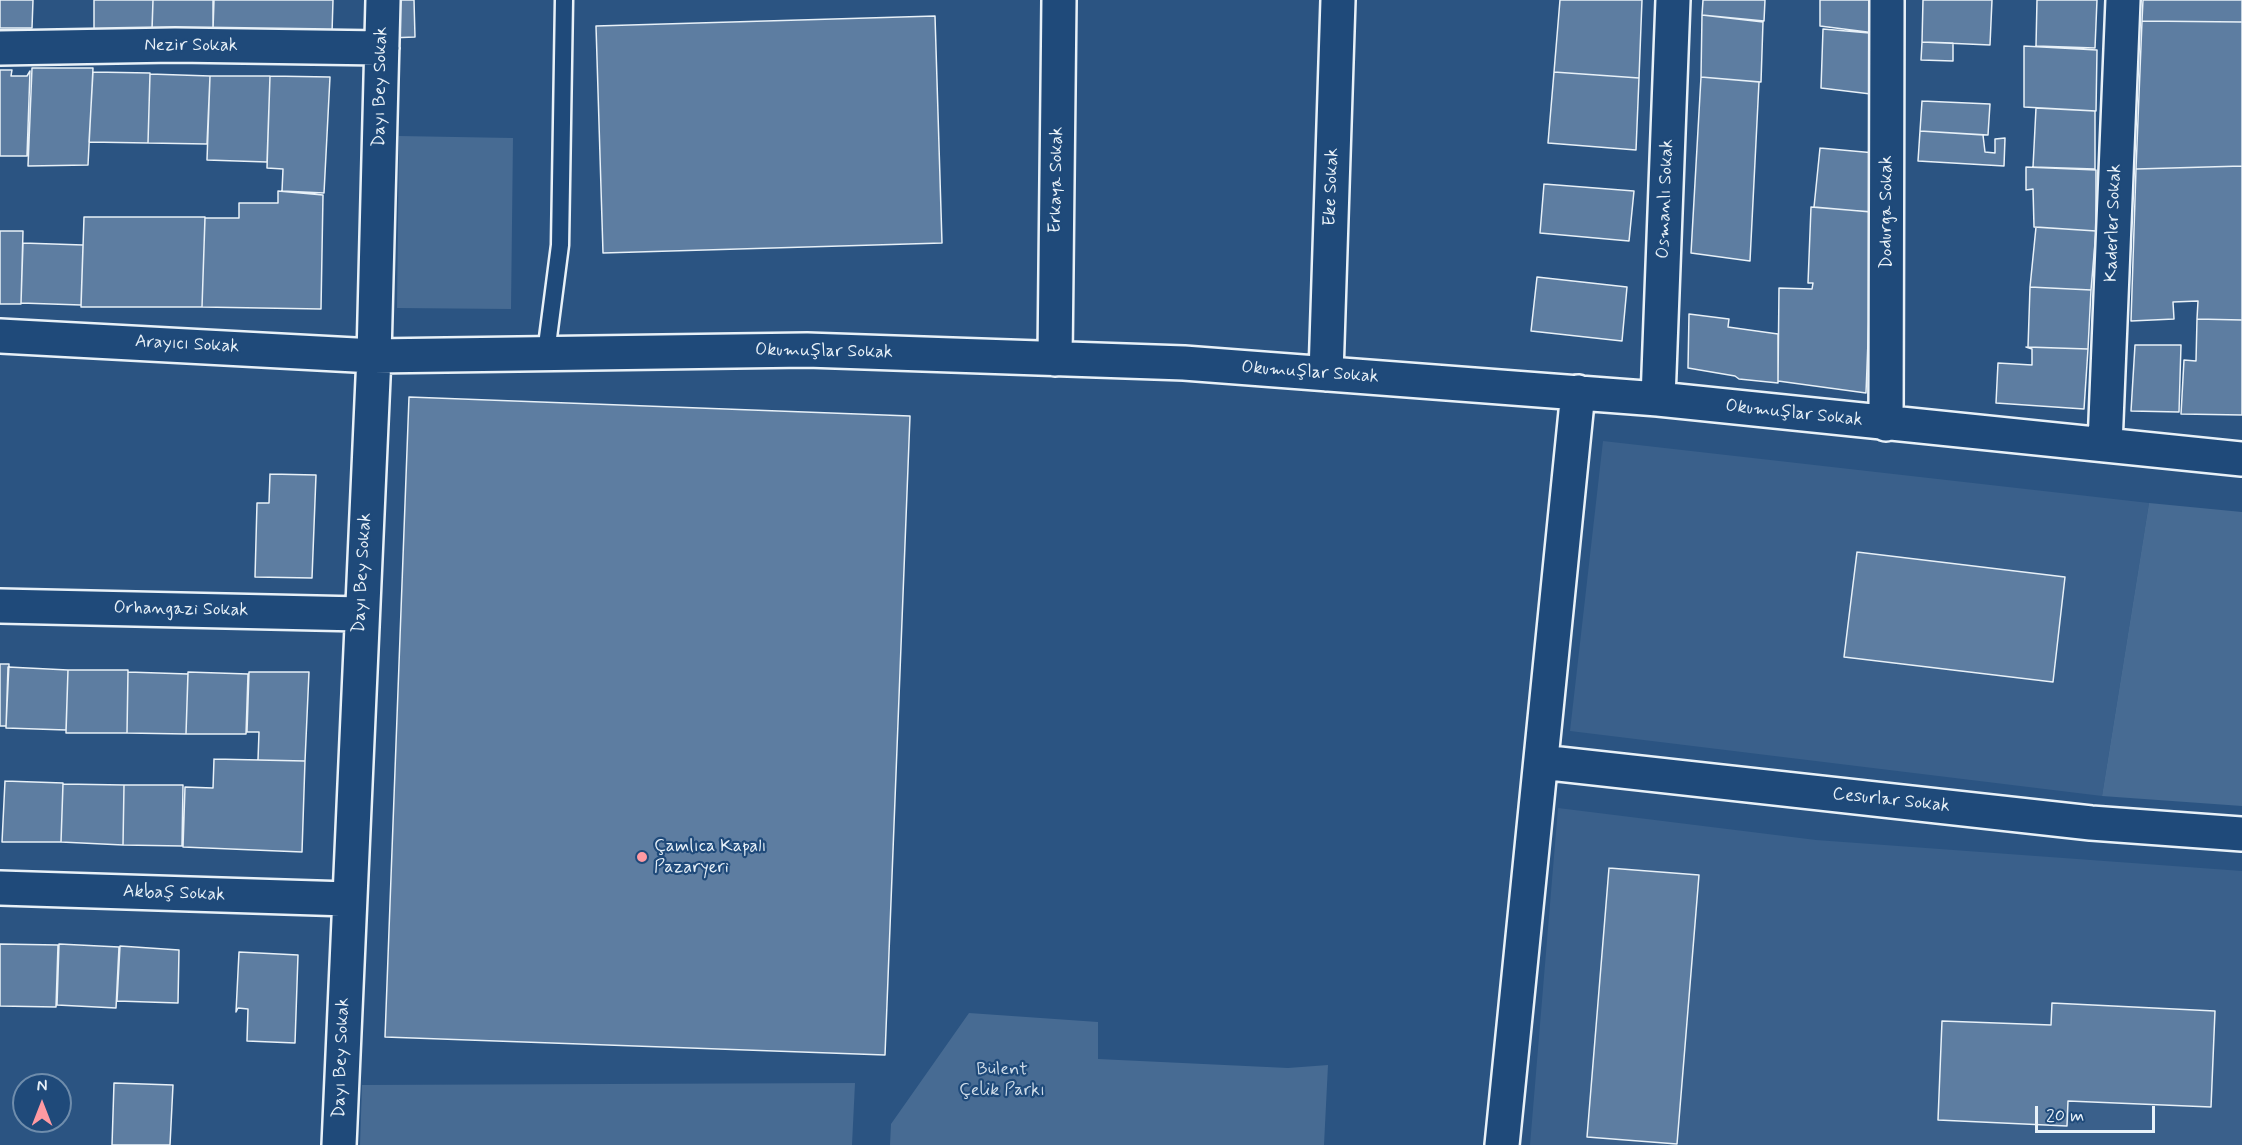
<!DOCTYPE html>
<meta charset="utf-8">
<style>
body{margin:0}
#map{position:relative;width:2242px;height:1145px;overflow:hidden;background:#2b5482;font-family:Mynerve,sans-serif}
canvas{display:block}
.north{position:absolute;left:12px;top:1073px;width:60px;height:60px;box-sizing:border-box;background:#1f4a7a;border:2px solid #6f8dac;border-radius:50%;rotate:0deg;font-size:16px;font-weight:700;line-height:24px;text-align:center;color:#e8f1f8}
.north::after{content:'';display:block;margin:auto;width:21px;height:27px;background:#ff9aa2;clip-path:polygon(50% 0,100% 100%,50% 72%,0 100%)}
.scale{position:absolute;left:2035px;top:1106px;width:120px;height:27px;box-sizing:border-box;border:3px solid #e8f1f8;border-top:0;padding-left:8px;font-size:18px;line-height:21px;white-space:nowrap;color:#e8f1f8;-webkit-text-stroke:4px #1f4a7a;paint-order:stroke}
</style>
<div id="map">
<canvas width="2242" height="1145"></canvas>
<div class="north">N</div>
<div class="scale">20 m</div>
</div>
<script>
const g = document.querySelector('canvas').getContext('2d');
g.lineJoin = 'round';
function fillPath(path, color) {
  g.fillStyle = color;
  g.fill(path, 'evenodd');
}
function poly(rows) {
  const path = new Path2D();
  for (const r of rows) {
    path.moveTo(r[0], r[1]);
    for (let i = 2; i < r.length; i += 2) path.lineTo(r[i], r[i + 1]);
  }
  return path;
}
function trace(path, color, width, dash) {
  g.strokeStyle = color;
  g.lineWidth = width;
  g.lineCap = dash ? 'butt' : 'round';
  g.setLineDash(dash || []);
  g.stroke(path);
}
function write(font, color, halo, rows, align = 'center') {
  g.font = font + ' Mynerve,sans-serif';
  g.lineWidth = 4.5;
  g.setLineDash([]);
  g.textBaseline = 'middle';
  g.strokeStyle = halo;
  g.fillStyle = color;
  for (const [text, x, y, turn = 0] of rows) {
    g.save();
    g.translate(x, y);
    g.rotate((+turn || 0) * Math.PI / 180);
    g.textAlign = isNaN(turn) ? turn : align;
    if (halo) g.strokeText(text, 0, 0);
    g.fillText(text, 0, 0);
    g.restore();
  }
}
const built = poly([
 [1603,441,2149,503,2102,796,1570,731],
 [1558,808,1816,840,2242,871,2242,1145,1530,1145]
]);
const green = poly([
 [399,136,513,138,511,309,397,308],
 [2149,503,2242,512,2242,806,2102,796],
 [969,1013,1098,1022,1098,1059,1288,1068,1328,1065,1324,1145,890,1145,891,1124],
 [855,1083,852,1145,360,1145,362,1085]
]);
const building = poly([
 [0,0,33,0,32,28,0,28,0,0],
 [94,0,153,0,152,31,94,29,94,0],
 [153,0,213,0,213,30,152,28,153,0],
 [214,0,333,0,332,33,213,30,214,0],
 [388,0,414,0,415,37,389,38,388,0],
 [1560,0,1642,0,1639,78,1554,72,1560,0],
 [1703,0,1765,0,1764,21,1702,15,1703,0],
 [1820,0,1880,0,1875,33,1820,26,1820,0],
 [1923,0,1992,0,1990,45,1922,42,1923,0],
 [2037,0,2097,0,2095,48,2036,46,2037,0],
 [2143,0,2242,0,2242,22,2142,21,2143,0],
 [1702,15,1763,22,1761,82,1701,77,1702,15],
 [935,16,942,243,603,253,596,26,935,16],
 [2142,21,2242,22,2242,166,2136,169,2142,21],
 [1823,29,1881,34,1879,95,1821,88,1823,29],
 [1922,42,1953,43,1953,61,1921,60,1922,42],
 [2024,46,2097,50,2096,111,2024,107,2024,46],
 [32,68,93,68,88,165,28,166,32,68],
 [0,70,12,70,11,76,27,76,30,71,27,156,0,156,0,70],
 [93,72,150,73,148,143,89,142,93,72],
 [1554,72,1639,78,1636,150,1548,143,1554,72],
 [150,74,210,76,207,144,148,143,150,74],
 [210,76,270,76,267,162,207,160,210,76],
 [270,76,330,77,324,193,282,191,283,169,267,168,270,76],
 [1701,77,1759,82,1750,261,1691,253,1701,77],
 [1922,101,1990,104,1988,135,1920,131,1922,101],
 [2036,108,2095,111,2095,169,2033,167,2036,108],
 [1920,131,1983,135,1985,152,1995,153,1995,139,2005,138,2004,166,1918,161,1920,131],
 [1820,148,1875,153,1871,212,1814,207,1820,148],
 [2242,166,2242,320,2197,319,2198,301,2173,302,2174,319,2131,321,2136,169,2242,166],
 [2026,167,2096,170,2096,231,2034,227,2033,189,2026,190,2026,167],
 [1544,184,1634,191,1629,241,1540,233,1544,184],
 [278,191,323,195,321,309,202,307,205,218,239,218,239,203,278,203,278,191],
 [1811,207,1873,212,1866,393,1778,381,1779,288,1812,289,1813,283,1808,283,1811,207],
 [84,217,205,217,202,307,81,307,84,217],
 [2036,227,2096,231,2091,290,2030,287,2036,227],
 [0,231,23,231,21,304,0,304,0,231],
 [23,243,83,245,81,305,21,303,23,243],
 [1537,277,1627,287,1622,341,1531,331,1537,277],
 [2030,287,2091,290,2088,349,2028,347,2030,287],
 [1689,314,1729,319,1728,327,1778,334,1778,383,1739,379,1735,376,1688,368,1689,314],
 [2197,319,2242,320,2242,415,2181,414,2184,360,2196,361,2197,319],
 [2135,345,2181,345,2179,412,2131,411,2135,345],
 [2026,347,2088,349,2084,409,1996,403,1998,363,2032,365,2032,349,2026,347],
 [409,397,910,416,885,1055,385,1037,409,397],
 [270,474,316,475,312,578,255,577,257,503,269,503,270,474],
 [1857,552,2065,577,2053,682,1844,657,1857,552],
 [0,664,9,664,6,726,0,726,0,664],
 [8,667,68,670,66,730,6,728,8,667],
 [68,670,128,670,127,733,66,733,68,670],
 [128,672,188,674,186,734,127,733,128,672],
 [188,672,248,674,246,734,186,734,188,672],
 [249,672,309,672,305,761,258,760,259,732,247,732,249,672],
 [214,759,305,761,302,852,183,847,185,787,213,788,214,759],
 [5,781,63,783,61,842,2,842,5,781],
 [63,784,124,785,123,845,61,842,63,784],
 [124,785,183,785,182,846,123,845,124,785],
 [1609,868,1699,875,1677,1144,1587,1137,1609,868],
 [0,944,58,945,56,1007,0,1006,0,944],
 [59,944,119,947,116,1008,57,1005,59,944],
 [120,946,179,950,178,1003,117,1001,120,946],
 [239,952,298,955,295,1043,247,1041,248,1009,238,1008,236,1012,239,952],
 [2052,1003,2215,1011,2211,1107,2068,1101,2067,1126,1938,1120,1942,1021,2051,1025,2052,1003],
 [114,1083,173,1085,170,1145,112,1145,114,1083]
]);
const service = poly([
 [546,353,560,245,564,0]
]);
const minor = poly([
 [0,48,175,45,382,48],
 [0,336,374,356,807,350,1184,363,1658,399,2242,459],
 [1055,359,1059,0],
 [1326,374,1338,0],
 [1658,399,1673,0],
 [1886,424,1887,0],
 [2105,445,2123,0],
 [0,606,361,614],
 [1541,762,2091,823,2242,834],
 [0,888,348,899],
 [339,1145,374,356,383,0],
 [1502,1145,1578,392]
]);
const markers = [
 [642,857,6,"#ff9aa2"]
];
const streetNames = [
 ["Nezir Sokak",191,46],
 ["Dayı Bey Sokak",381,87,-89],
 ["Erkaya Sokak",1057,180,-89],
 ["Eke Sokak",1332,187,-88],
 ["Osmanlı Sokak",1666,199,-88],
 ["Dodurga Sokak",1887,212,-90],
 ["Kaderler Sokak",2114,223,-88],
 ["Arayıcı Sokak",187,345,3],
 ["Okumuşlar Sokak",824,352,1],
 ["Okumuşlar Sokak",1310,373,4],
 ["Okumuşlar Sokak",1794,414,6],
 ["Dayı Bey Sokak",363,573,-87],
 ["Orhangazi Sokak",181,610,1],
 ["Cesurlar Sokak",1891,801,6],
 ["Akbaş Sokak",174,894,2],
 ["Dayı Bey Sokak",342,1058,-88]
];
const poiNames = [
 ["Çamlıca Kapalı",654,847],
 ["Pazaryeri",654,868]
];
const parkNames = [
 ["Bülent",1002,1070],
 ["Çelik Parkı",1002,1091]
];
fillPath(built, '#3a608b');
fillPath(green, '#476b93');
fillPath(building, '#5d7da1');
trace(building, '#e8f1f8', 1.5);
trace(service, '#e8f1f8', 21);
trace(minor, '#e8f1f8', 38);
trace(service, '#1f4a7a', 16);
trace(minor, '#1f4a7a', 33);
for (const [x, y, r, color] of markers) {
  const dot = new Path2D();
  dot.arc(x, y, r, 0, 2 * Math.PI);
  g.fillStyle = color;
  g.fill(dot);
  trace(dot, '#1f4a7a', 2);
}
write('18px', '#e8f1f8', '#1f4a7a', streetNames);
write('18px', '#e8f1f8', '#1f4a7a', poiNames, 'left');
write('18px', '#d0dde9', '#1f4a7a', parkNames);
</script>
